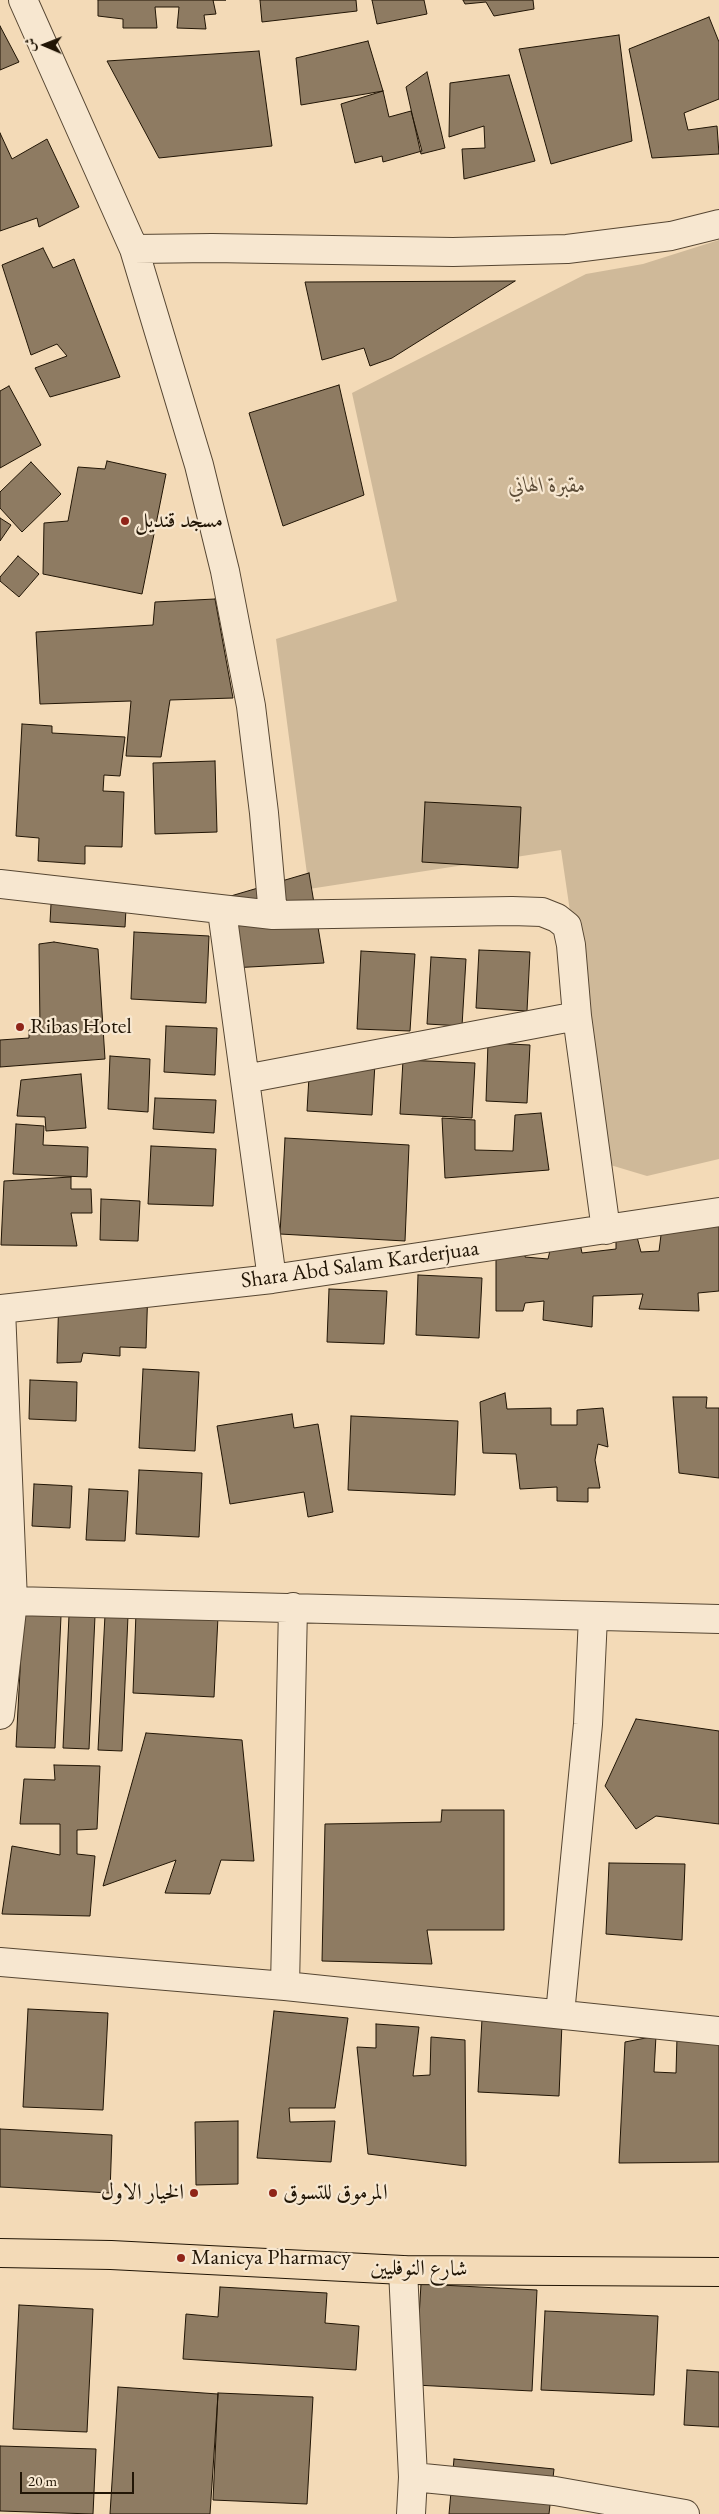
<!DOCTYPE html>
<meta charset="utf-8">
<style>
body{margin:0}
#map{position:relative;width:719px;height:2514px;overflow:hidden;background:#f3dab7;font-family:"EB Garamond",Amiri,serif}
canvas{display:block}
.north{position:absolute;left:20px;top:20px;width:50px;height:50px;-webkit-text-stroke:4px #f7e7d0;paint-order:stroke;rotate:271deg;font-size:14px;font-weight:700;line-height:20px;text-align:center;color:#211505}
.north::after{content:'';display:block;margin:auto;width:18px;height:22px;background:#211505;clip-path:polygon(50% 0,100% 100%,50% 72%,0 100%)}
.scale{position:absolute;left:20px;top:2472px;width:114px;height:22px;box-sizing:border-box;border:2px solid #211505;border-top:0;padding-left:6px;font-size:15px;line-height:18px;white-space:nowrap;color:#211505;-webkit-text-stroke:4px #f7e7d0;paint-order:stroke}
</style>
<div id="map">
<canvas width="719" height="2514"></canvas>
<div class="north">ش</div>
<div class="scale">20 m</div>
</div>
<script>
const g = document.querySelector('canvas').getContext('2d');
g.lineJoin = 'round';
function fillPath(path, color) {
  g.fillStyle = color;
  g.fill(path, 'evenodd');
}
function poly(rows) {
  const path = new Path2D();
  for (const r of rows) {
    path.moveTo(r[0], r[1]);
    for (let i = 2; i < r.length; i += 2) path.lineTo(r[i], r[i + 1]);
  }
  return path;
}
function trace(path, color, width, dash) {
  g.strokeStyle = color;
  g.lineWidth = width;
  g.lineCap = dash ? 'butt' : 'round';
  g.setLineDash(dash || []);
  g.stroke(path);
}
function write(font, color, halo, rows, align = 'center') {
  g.font = font + ' "EB Garamond",Amiri,serif';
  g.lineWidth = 4.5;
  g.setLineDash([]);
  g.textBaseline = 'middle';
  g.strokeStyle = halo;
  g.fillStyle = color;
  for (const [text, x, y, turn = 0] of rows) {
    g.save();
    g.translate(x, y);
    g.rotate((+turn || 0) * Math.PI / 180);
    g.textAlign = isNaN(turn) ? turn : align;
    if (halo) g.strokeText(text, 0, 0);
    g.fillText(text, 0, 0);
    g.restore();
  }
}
const green = poly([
 [719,240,719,1159,647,1176,607,1164,561,850,309,889,276,639,397,601,352,393,586,274,643,264]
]);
const building = poly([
 [98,0,226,0,213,0,216,14,204,15,206,29,177,28,179,7,155,7,157,28,123,28,123,19,98,16,98,0],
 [260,0,356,0,357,11,262,22,260,0],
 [372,0,424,0,427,14,377,24,372,0],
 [463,0,533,0,534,9,494,16,486,2,465,4,463,0],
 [709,17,719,42,719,99,684,113,688,130,717,126,719,154,652,158,629,49,709,17],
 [0,26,19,62,0,70,0,26],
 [619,35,632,141,551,164,519,49,619,35],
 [368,41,383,91,301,105,296,58,368,41],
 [259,51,272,146,159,158,107,61,259,51],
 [427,72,445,148,421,154,406,87,427,72],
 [509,75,535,161,464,179,462,149,485,148,484,126,449,137,450,83,509,75],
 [383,91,389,117,411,111,422,151,383,162,382,156,355,163,341,104,383,91],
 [0,133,12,159,47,139,79,207,39,227,37,218,0,231,0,133],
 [43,248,53,268,74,259,120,377,50,397,35,368,67,356,57,344,31,355,2,265,43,248],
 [515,281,392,358,370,366,364,348,322,360,305,282,515,281],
 [339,385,364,495,283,526,249,413,339,385],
 [9,386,41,445,0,468,0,391,9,386],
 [107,461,166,474,142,594,43,574,44,523,68,521,78,467,105,469,107,461],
 [31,462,61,494,22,532,0,508,0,492,31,462],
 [0,518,11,525,0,541,0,518],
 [18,556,39,574,19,597,0,581,0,577,18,556],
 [215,599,233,698,170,700,161,757,126,756,131,701,40,704,36,632,153,625,155,602,215,599],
 [22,724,52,726,52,733,125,737,120,776,104,775,103,791,124,792,122,847,85,846,85,864,38,861,39,838,16,836,22,724],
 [215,761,217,832,155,834,153,763,215,761],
 [425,802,521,807,518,868,422,862,425,802],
 [309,873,324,963,231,968,207,903,309,873],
 [52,886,127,891,125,927,50,922,52,886],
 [134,932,209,936,206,1003,131,999,134,932],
 [54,942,98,949,105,1059,0,1067,0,1040,29,1038,29,1030,40,1029,39,944,54,942],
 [479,950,530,952,527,1011,476,1008,479,950],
 [361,951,415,954,410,1031,357,1029,361,951],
 [431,957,466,959,462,1026,427,1024,431,957],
 [166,1026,217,1028,215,1075,164,1072,166,1026],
 [488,1043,530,1045,527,1103,486,1101,488,1043],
 [110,1056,150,1059,148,1112,108,1109,110,1056],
 [310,1059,375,1063,372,1115,307,1111,310,1059],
 [403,1060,475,1063,472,1118,400,1114,403,1060],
 [81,1074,86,1128,46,1131,45,1117,17,1116,21,1080,81,1074],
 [155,1098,216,1100,214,1133,153,1129,155,1098],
 [541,1113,549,1170,445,1178,442,1118,475,1120,475,1150,513,1151,515,1115,541,1113],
 [16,1124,44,1126,43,1145,88,1147,87,1177,13,1174,16,1124],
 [285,1138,409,1145,405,1241,280,1234,285,1138],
 [151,1146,216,1149,213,1206,148,1204,151,1146],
 [71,1177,71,1189,91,1189,92,1213,71,1213,77,1246,1,1245,4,1181,71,1177],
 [101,1199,140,1201,138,1241,100,1240,101,1199],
 [719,1221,719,1291,698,1293,699,1311,639,1309,643,1294,593,1296,592,1327,543,1320,544,1301,525,1303,523,1311,496,1311,496,1249,526,1247,525,1257,548,1259,552,1242,580,1243,582,1253,616,1249,616,1237,637,1237,641,1252,659,1251,662,1227,719,1221],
 [418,1275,482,1278,479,1338,416,1335,418,1275],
 [148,1286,146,1348,120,1347,120,1356,83,1353,81,1362,57,1363,59,1291,148,1286],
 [329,1289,387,1291,384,1344,327,1342,329,1289],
 [143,1369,199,1372,195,1451,139,1448,143,1369],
 [30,1380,77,1382,76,1421,29,1419,30,1380],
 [505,1393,507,1409,551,1408,551,1425,577,1425,577,1410,603,1408,608,1447,598,1444,595,1460,600,1488,588,1488,588,1502,557,1501,557,1487,520,1489,516,1454,483,1453,480,1402,505,1393],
 [673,1397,707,1397,706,1408,719,1408,719,1478,679,1473,673,1397],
 [292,1414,294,1428,318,1424,333,1512,308,1517,304,1492,230,1504,217,1426,292,1414],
 [351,1416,458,1421,455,1495,348,1490,351,1416],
 [139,1470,202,1473,199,1537,136,1534,139,1470],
 [34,1484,72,1486,70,1528,32,1526,34,1484],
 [89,1489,128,1491,125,1541,86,1540,89,1489],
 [136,1613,218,1617,214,1697,133,1693,136,1613],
 [23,1614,61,1616,55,1748,16,1747,23,1614],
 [69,1615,95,1616,89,1749,63,1748,69,1615],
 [105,1615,128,1616,122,1751,98,1750,105,1615],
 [636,1719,719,1731,719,1824,656,1816,636,1829,605,1786,636,1719],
 [146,1733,242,1740,254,1861,221,1860,210,1894,165,1893,176,1860,103,1886,146,1733],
 [54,1765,100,1766,97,1829,77,1830,77,1854,95,1856,90,1916,2,1914,12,1846,60,1855,60,1824,20,1824,24,1779,55,1780,54,1765],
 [442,1810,504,1810,504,1930,427,1930,432,1964,322,1961,325,1824,441,1822,442,1810],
 [609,1863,685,1864,682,1940,606,1934,609,1863],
 [28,2009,108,2013,103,2110,23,2107,28,2009],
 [274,2011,348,2018,335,2108,289,2108,290,2122,335,2121,331,2162,257,2158,274,2011],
 [482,2019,562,2023,559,2096,478,2092,482,2019],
 [376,2024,419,2027,413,2076,430,2075,431,2037,465,2040,466,2166,368,2154,357,2047,376,2048,376,2024],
 [656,2036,654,2072,676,2073,677,2037,719,2040,719,2162,619,2163,625,2042,656,2036],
 [238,2121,238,2184,196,2185,195,2122,238,2121],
 [0,2129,112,2135,110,2193,0,2187,0,2129],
 [421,2284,537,2290,532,2391,415,2385,421,2284],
 [220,2287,327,2293,325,2323,359,2326,356,2370,183,2359,186,2314,218,2317,220,2287],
 [19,2305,93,2309,87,2432,13,2429,19,2305],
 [545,2311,658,2316,654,2395,541,2390,545,2311],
 [687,2370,719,2372,719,2427,684,2425,687,2370],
 [118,2387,218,2394,210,2514,110,2514,118,2387],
 [218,2393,313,2397,307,2504,213,2500,218,2393],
 [0,2446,96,2449,93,2514,0,2511,0,2446],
 [454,2459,554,2469,549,2514,449,2514,454,2459]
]);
const street = poly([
 [23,0,134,249,199,465,225,571,251,706,264,813,273,915],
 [134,249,212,248,453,252,567,249,671,236,719,224],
 [0,884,273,915,512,911,542,912,557,918,567,926,571,945,577,1016,606,1230],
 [222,911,272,1279],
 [245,1079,577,1016],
 [0,1309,272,1279,719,1212],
 [13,1601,719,1619],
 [0,1715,13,1601,1,1309],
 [0,1962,285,1986,719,2031],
 [285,1986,293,1607],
 [560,2014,588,1724,593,1617],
 [403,2270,413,2477,411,2514],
 [413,2477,555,2491,685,2514]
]);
const primary = poly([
 [0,2253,111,2255,403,2270,719,2272]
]);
const markers = [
 [125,521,5,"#8f2418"],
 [20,1027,5,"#8f2418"],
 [194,2193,5,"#8f2418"],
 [273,2193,5,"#8f2418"],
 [181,2258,5,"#8f2418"]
];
const parkNames = [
 ["مقبرة الهاني",547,486]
];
const poiNames = [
 ["مسجد قنديل",135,521],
 ["Ribas Hotel",30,1027],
 ["الخيار الاول",184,2193,"right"],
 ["المرموق للتسوق",283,2193],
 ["Manicya Pharmacy",191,2258]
];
const streetNames = [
 ["Shara Abd Salam Karderjuaa",360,1265,-8],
 ["شارع النوفليين",419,2269,1]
];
fillPath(green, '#cfb999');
fillPath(building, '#8e7b62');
trace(building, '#211505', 1);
trace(street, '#564632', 30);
trace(primary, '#211505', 30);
trace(street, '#f7e7d0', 28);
trace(primary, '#f3dab7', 28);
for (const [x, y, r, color] of markers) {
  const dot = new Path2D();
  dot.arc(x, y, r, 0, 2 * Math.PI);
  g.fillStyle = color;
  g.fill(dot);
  trace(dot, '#f7e7d0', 2);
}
write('italic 22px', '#5e4e39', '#f7e7d0', parkNames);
write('22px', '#211505', '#f7e7d0', poiNames, 'left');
write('22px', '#211505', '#f7e7d0', streetNames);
</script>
